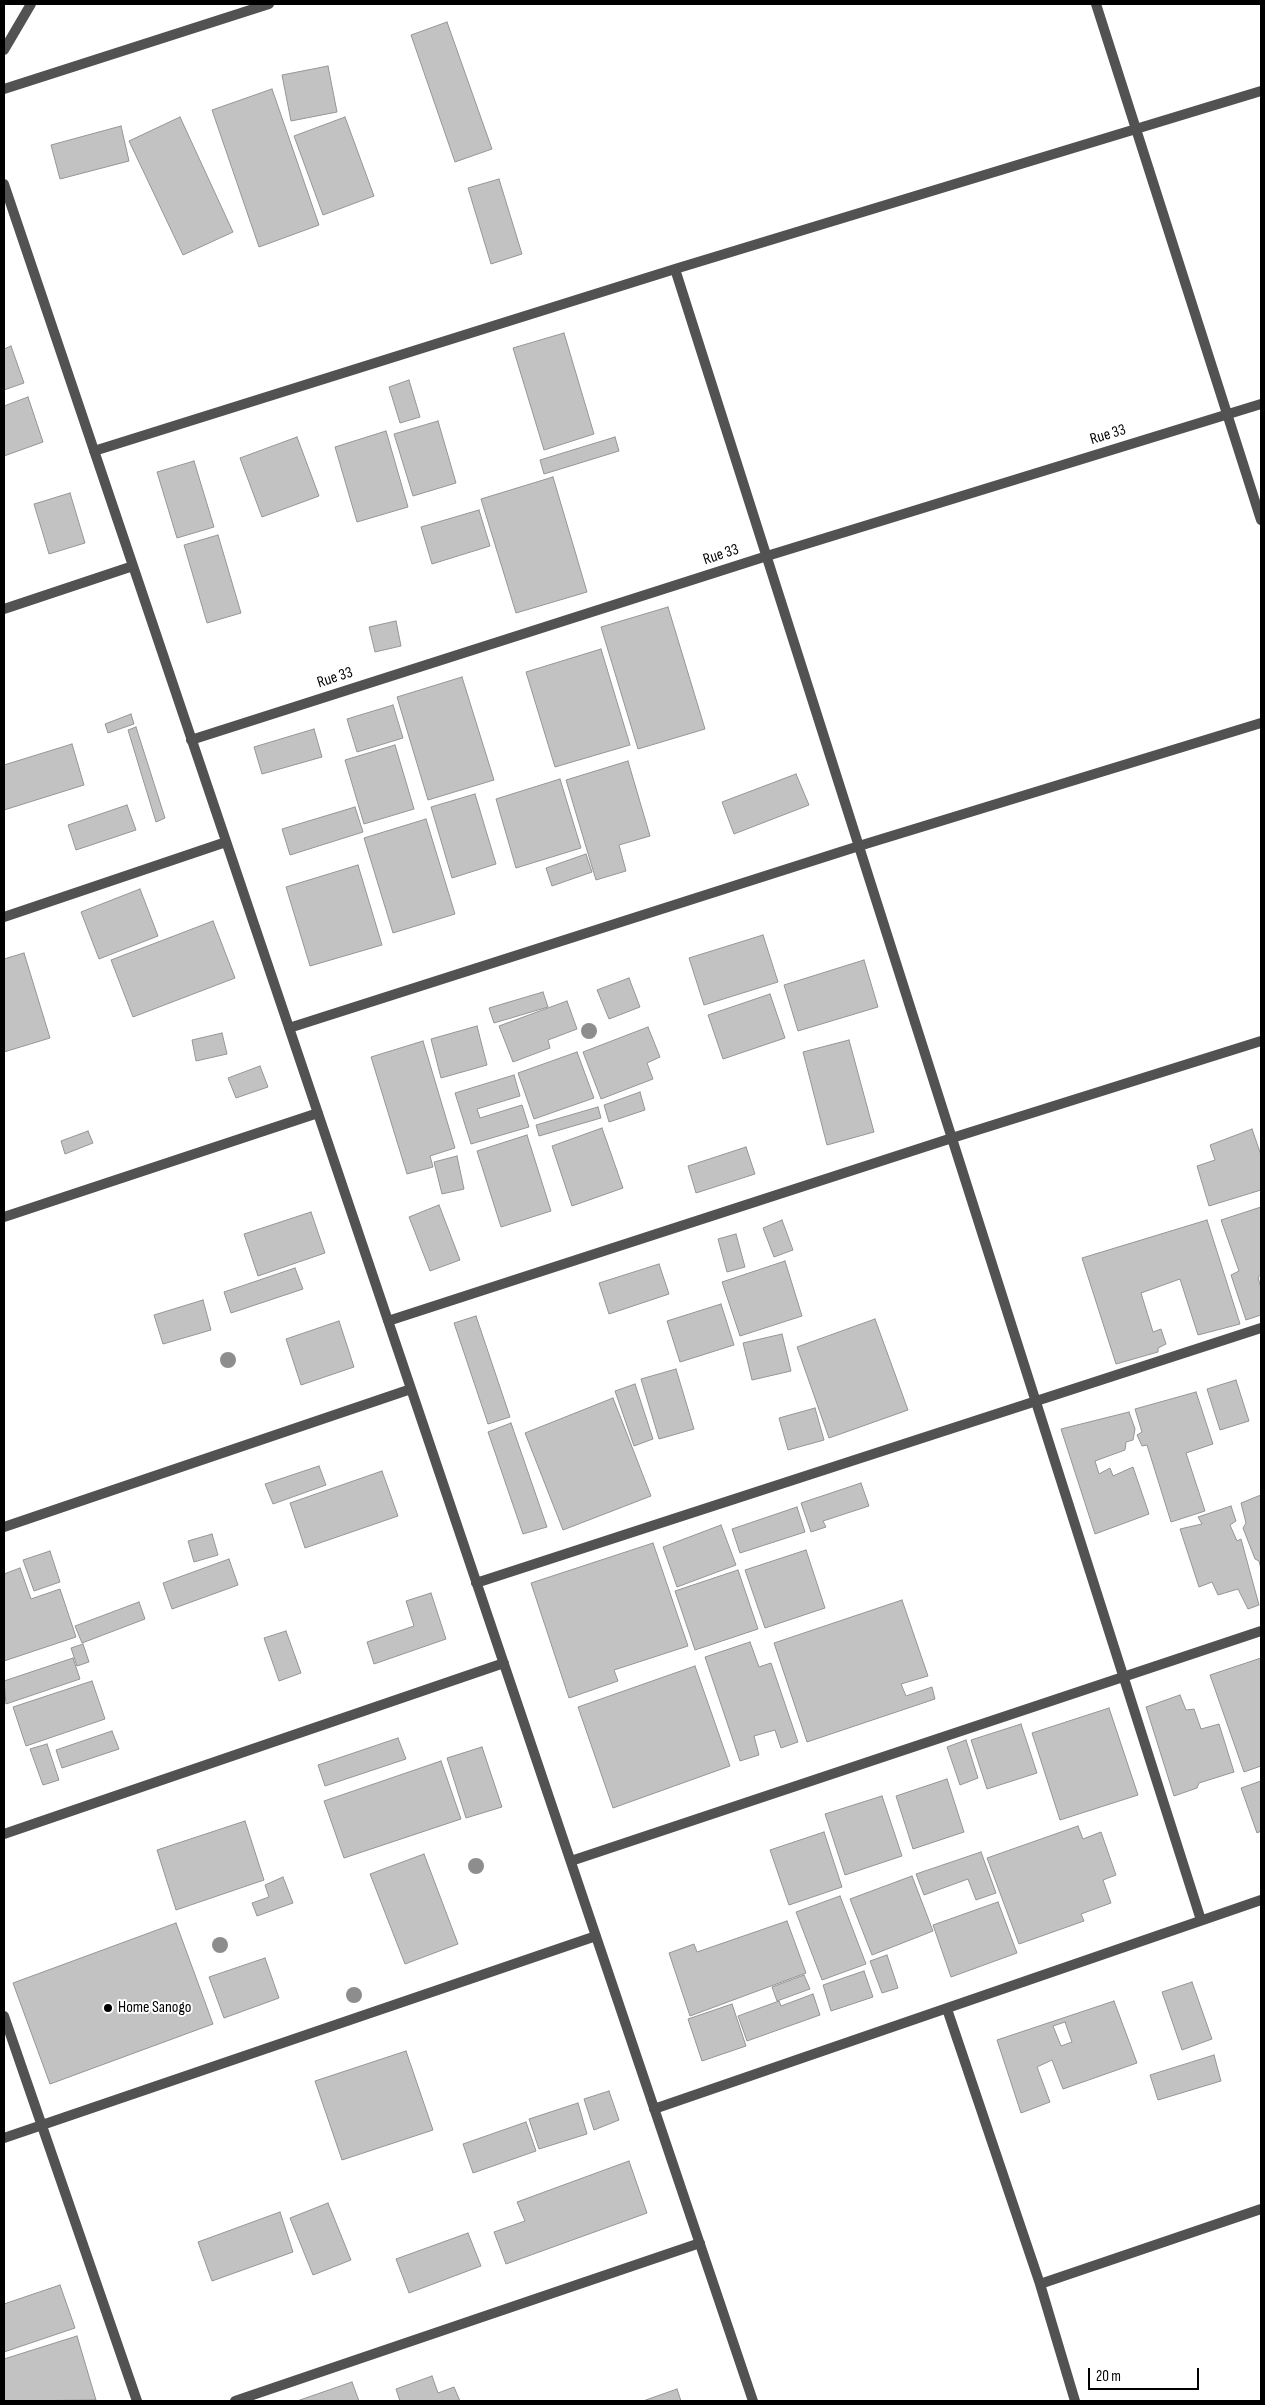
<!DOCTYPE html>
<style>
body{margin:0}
#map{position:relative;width:1265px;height:2405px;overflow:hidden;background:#fff;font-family:"Sofia Sans Condensed",sans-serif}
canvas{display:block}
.frame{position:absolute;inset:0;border:5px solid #000;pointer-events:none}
.scale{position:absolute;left:1088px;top:2368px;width:111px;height:22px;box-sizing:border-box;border:2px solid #000;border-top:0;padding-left:6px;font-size:15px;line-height:18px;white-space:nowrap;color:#000;-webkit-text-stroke:4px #fff;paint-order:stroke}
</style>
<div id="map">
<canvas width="1265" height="2405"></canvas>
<div class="frame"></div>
<div class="scale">20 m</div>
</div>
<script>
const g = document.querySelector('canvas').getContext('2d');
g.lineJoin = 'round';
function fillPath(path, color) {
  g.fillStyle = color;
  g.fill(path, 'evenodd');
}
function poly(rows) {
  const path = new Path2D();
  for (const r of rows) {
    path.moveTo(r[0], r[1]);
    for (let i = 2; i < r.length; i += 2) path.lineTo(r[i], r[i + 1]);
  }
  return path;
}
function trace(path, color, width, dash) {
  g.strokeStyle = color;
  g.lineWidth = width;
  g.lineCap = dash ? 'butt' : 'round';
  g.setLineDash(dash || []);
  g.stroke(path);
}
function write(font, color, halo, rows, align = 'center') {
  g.font = font + ' "Sofia Sans Condensed",sans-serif';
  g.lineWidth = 4;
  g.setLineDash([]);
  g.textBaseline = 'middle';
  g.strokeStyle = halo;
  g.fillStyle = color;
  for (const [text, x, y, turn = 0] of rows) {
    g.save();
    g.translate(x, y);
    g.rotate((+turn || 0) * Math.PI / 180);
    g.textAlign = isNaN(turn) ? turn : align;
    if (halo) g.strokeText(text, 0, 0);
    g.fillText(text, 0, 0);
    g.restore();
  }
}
const building = poly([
 [447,22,492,149,455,162,411,35,447,22],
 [328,66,337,112,291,121,282,75,328,66],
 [272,89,319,225,259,247,212,110,272,89],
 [180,117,233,232,183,255,129,141,180,117],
 [345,117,374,196,323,215,294,136,345,117],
 [121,126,129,161,60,179,51,145,121,126],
 [499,179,522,254,491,264,468,188,499,179],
 [564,333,594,434,544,450,513,348,564,333],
 [11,346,24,383,4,390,4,349,11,346],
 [409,380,420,417,400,423,389,387,409,380],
 [28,397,43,442,4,456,4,406,28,397],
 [438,421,456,483,413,496,394,434,438,421],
 [386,431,408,507,357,522,335,447,386,431],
 [297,437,319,496,262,517,240,458,297,437],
 [615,437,619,451,544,474,540,460,615,437],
 [194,461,214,527,177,538,157,472,194,461],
 [553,477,587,592,516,613,481,499,553,477],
 [70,493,85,543,49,554,34,504,70,493],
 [479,510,490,546,432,564,421,527,479,510],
 [218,535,241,613,207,623,184,545,218,535],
 [668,607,705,729,638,749,601,627,668,607],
 [396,621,401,646,375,652,369,627,396,621],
 [601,649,630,745,555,767,526,672,601,649],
 [462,677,494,780,428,800,397,697,462,677],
 [393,705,403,738,357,752,347,719,393,705],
 [131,714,134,724,108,733,105,724,131,714],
 [136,727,165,818,156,822,128,730,136,727],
 [314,729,322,757,262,774,254,747,314,729],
 [72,744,84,785,4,810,4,765,72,744],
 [395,745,414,809,364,824,345,760,395,745],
 [628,761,650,836,619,845,626,871,596,880,566,780,628,761],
 [796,774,809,805,734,834,722,802,796,774],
 [560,779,581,848,516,868,496,799,560,779],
 [475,794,496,864,452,878,431,807,475,794],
 [127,805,136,830,76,850,68,825,127,805],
 [355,807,363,832,290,855,282,829,355,807],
 [426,819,455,914,393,933,364,838,426,819],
 [586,854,592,872,552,886,546,868,586,854],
 [358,865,382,945,310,966,286,887,358,865],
 [140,889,158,936,99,959,81,912,140,889],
 [213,921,235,978,133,1017,111,960,213,921],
 [763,935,778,982,704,1005,689,958,763,935],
 [24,953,50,1038,4,1052,4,959,24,953],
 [864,960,878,1007,798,1031,784,985,864,960],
 [629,978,640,1007,609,1019,597,990,629,978],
 [543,992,548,1007,494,1023,489,1008,543,992],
 [770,994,785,1038,723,1059,708,1015,770,994],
 [567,1001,577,1029,548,1040,550,1048,513,1062,499,1026,567,1001],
 [477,1026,487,1065,441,1078,431,1039,477,1026],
 [648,1027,660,1057,647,1063,653,1079,601,1099,583,1052,648,1027],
 [222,1033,227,1054,196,1061,192,1040,222,1033],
 [849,1040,874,1132,827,1145,803,1052,849,1040],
 [423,1041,455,1148,430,1156,433,1167,407,1174,371,1057,423,1041],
 [577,1052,594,1098,534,1119,518,1073,577,1052],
 [260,1066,268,1087,236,1098,228,1078,260,1066],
 [514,1075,520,1096,477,1109,480,1118,522,1105,529,1127,471,1144,455,1093,514,1075],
 [640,1092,645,1110,609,1122,604,1105,640,1092],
 [598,1107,601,1118,539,1136,536,1125,598,1107],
 [602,1128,623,1188,572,1206,552,1146,602,1128],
 [1252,1129,1261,1155,1261,1190,1209,1206,1197,1166,1215,1160,1210,1145,1252,1129],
 [88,1131,93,1143,65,1154,61,1141,88,1131],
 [527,1135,551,1211,501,1227,477,1151,527,1135],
 [746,1147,755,1174,696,1193,688,1166,746,1147],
 [457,1156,464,1189,442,1194,434,1162,457,1156],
 [439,1205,460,1260,430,1271,409,1217,439,1205],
 [1261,1207,1261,1275,1258,1277,1261,1288,1261,1315,1246,1320,1231,1275,1239,1271,1221,1220,1261,1207],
 [311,1212,325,1253,258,1276,244,1234,311,1212],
 [782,1220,793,1250,774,1257,763,1228,782,1220],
 [1207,1220,1240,1324,1198,1335,1180,1279,1141,1293,1153,1332,1161,1329,1166,1344,1158,1348,1158,1352,1116,1364,1082,1258,1207,1220],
 [736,1234,745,1267,727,1272,718,1239,736,1234],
 [785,1261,802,1316,740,1336,722,1282,785,1261],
 [659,1264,669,1294,609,1314,599,1283,659,1264],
 [295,1268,303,1289,231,1313,224,1292,295,1268],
 [203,1300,211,1330,163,1344,154,1315,203,1300],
 [721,1304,734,1345,680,1362,667,1321,721,1304],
 [476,1316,510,1417,488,1424,454,1323,476,1316],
 [875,1319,908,1410,829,1438,797,1347,875,1319],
 [339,1321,354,1367,301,1385,286,1339,339,1321],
 [782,1334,791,1371,752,1380,743,1343,782,1334],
 [676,1369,694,1429,659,1439,641,1379,676,1369],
 [1236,1380,1249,1421,1220,1430,1207,1389,1236,1380],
 [635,1384,653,1439,634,1446,615,1391,635,1384],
 [1196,1392,1213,1444,1186,1453,1205,1511,1171,1522,1147,1445,1142,1446,1137,1435,1142,1432,1135,1409,1196,1392],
 [613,1398,651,1496,563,1530,525,1433,613,1398],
 [815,1408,824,1440,788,1450,779,1418,815,1408],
 [1129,1412,1135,1429,1133,1440,1126,1442,1125,1450,1095,1461,1099,1474,1110,1468,1113,1476,1133,1467,1149,1514,1095,1534,1061,1429,1129,1412],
 [511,1423,547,1527,523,1534,488,1432,511,1423],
 [319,1466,326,1485,273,1504,265,1484,319,1466],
 [382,1471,398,1516,305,1548,290,1503,382,1471],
 [861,1483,869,1506,823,1521,826,1527,811,1532,801,1503,861,1483],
 [1261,1495,1261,1569,1259,1561,1255,1559,1243,1528,1246,1523,1241,1503,1261,1495],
 [1231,1506,1236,1521,1230,1525,1237,1541,1241,1539,1259,1605,1248,1609,1238,1589,1218,1595,1212,1582,1199,1587,1180,1529,1202,1524,1198,1517,1231,1506],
 [797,1507,805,1532,740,1553,732,1529,797,1507],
 [721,1525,736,1565,677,1587,663,1547,721,1525],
 [212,1534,218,1555,194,1562,188,1541,212,1534],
 [653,1543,688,1646,614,1670,618,1681,569,1698,531,1583,653,1543],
 [806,1550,825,1608,765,1628,745,1570,806,1550],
 [50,1551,60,1582,34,1591,23,1560,50,1551],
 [229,1559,238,1585,172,1609,163,1583,229,1559],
 [20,1568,31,1599,60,1589,76,1637,4,1661,4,1574,20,1568],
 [738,1570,758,1629,695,1650,675,1591,738,1570],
 [431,1593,446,1639,374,1664,367,1642,414,1626,406,1601,431,1593],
 [902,1600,928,1676,901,1684,906,1696,932,1687,935,1699,807,1742,774,1643,902,1600],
 [139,1602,145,1619,82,1643,75,1626,139,1602],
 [286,1631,301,1673,279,1681,264,1638,286,1631],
 [750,1642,759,1667,771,1663,798,1742,781,1748,775,1730,754,1736,759,1755,740,1761,705,1657,750,1642],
 [83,1644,89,1662,77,1666,71,1648,83,1644],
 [73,1658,80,1679,6,1704,4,1681,73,1658],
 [1261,1658,1261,1766,1244,1772,1210,1675,1261,1658],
 [695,1666,730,1766,613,1808,578,1707,695,1666],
 [92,1681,105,1719,26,1746,13,1707,92,1681],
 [1180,1695,1186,1710,1194,1709,1201,1729,1219,1724,1234,1772,1199,1783,1197,1788,1174,1796,1146,1707,1180,1695],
 [1109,1708,1138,1795,1060,1820,1032,1733,1109,1708],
 [1021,1724,1037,1773,987,1789,971,1740,1021,1724],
 [112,1731,119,1749,62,1768,56,1750,112,1731],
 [398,1738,406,1759,325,1786,318,1765,398,1738],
 [966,1740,978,1778,960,1785,947,1747,966,1740],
 [47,1744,59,1780,43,1785,30,1749,47,1744],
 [482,1747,502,1807,466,1818,447,1758,482,1747],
 [441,1761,461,1819,344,1858,324,1801,441,1761],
 [947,1779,964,1832,913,1849,896,1796,947,1779],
 [1261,1781,1261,1831,1257,1833,1241,1788,1261,1781],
 [882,1796,902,1856,845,1875,825,1814,882,1796],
 [245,1821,264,1880,176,1910,157,1850,245,1821],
 [1078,1826,1083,1839,1101,1832,1116,1875,1103,1880,1111,1903,1081,1914,1084,1921,1019,1944,987,1858,1078,1826],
 [824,1832,842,1887,789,1905,770,1850,824,1832],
 [981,1852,996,1893,976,1900,968,1879,924,1895,916,1874,981,1852],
 [424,1854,458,1944,405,1964,370,1874,424,1854],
 [912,1876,933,1931,872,1955,850,1899,912,1876],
 [283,1877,293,1903,257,1916,252,1903,269,1897,265,1885,283,1877],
 [840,1896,866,1964,822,1980,796,1912,840,1896],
 [998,1902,1017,1953,951,1977,933,1925,998,1902],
 [787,1921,806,1973,690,2016,669,1953,694,1944,697,1952,787,1921],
 [176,1923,213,2024,50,2084,13,1983,176,1923],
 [887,1955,898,1988,882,1993,870,1961,887,1955],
 [265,1958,279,1998,224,2018,209,1977,265,1958],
 [864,1971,873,1997,831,2011,823,1985,864,1971],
 [804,1975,810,1989,777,2001,772,1987,804,1975],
 [1192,1982,1212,2039,1182,2050,1162,1992,1192,1982],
 [813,1994,820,2015,747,2041,738,2016,779,2001,781,2006,813,1994],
 [1114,2001,1137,2063,1063,2089,1052,2060,1037,2067,1050,2102,1021,2113,997,2040,1114,2001],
 [1065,2022,1072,2042,1061,2046,1053,2026,1065,2022],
 [732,2004,746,2046,702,2061,688,2019,732,2004],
 [406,2051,433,2130,342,2160,315,2081,406,2051],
 [1214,2055,1221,2081,1158,2100,1150,2075,1214,2055],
 [609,2091,619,2120,594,2130,584,2099,609,2091],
 [578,2103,587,2134,539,2149,529,2119,578,2103],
 [526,2122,536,2151,473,2173,463,2144,526,2122],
 [629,2161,647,2213,506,2264,494,2232,525,2221,517,2202,629,2161],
 [328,2203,351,2260,313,2275,290,2218,328,2203],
 [280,2212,293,2252,212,2281,198,2242,280,2212],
 [468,2233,481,2266,409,2293,396,2259,468,2233],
 [60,2285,75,2328,4,2352,4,2304,60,2285],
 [77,2336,96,2400,4,2401,4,2359,77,2336],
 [432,2376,438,2393,454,2387,460,2401,400,2401,396,2389,432,2376],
 [352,2382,359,2401,297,2401,352,2382],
 [677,2389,681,2401,643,2401,677,2389]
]);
const minor = poly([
 [1096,4,1261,520],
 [4,50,31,4],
 [4,89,269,4],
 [4,184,753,2401],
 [675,269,1201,1920],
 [94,451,675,269,1261,91],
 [4,609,133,566],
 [191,740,767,556,1261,404],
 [4,917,226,842],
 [289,1028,859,846,1261,723],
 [4,1217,318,1113],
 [388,1321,952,1138,1261,1041],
 [4,1527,411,1389],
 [476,1583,1261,1328],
 [4,1834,504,1663],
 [571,1861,1261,1631],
 [947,2009,1040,2284,1075,2401],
 [4,2016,137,2401],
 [654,2109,1261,1900],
 [4,2138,596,1936],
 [1040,2284,1261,2209],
 [235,2401,700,2243]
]);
const trees = [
 [589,1031],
 [228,1360],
 [476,1866],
 [220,1945],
 [354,1995]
];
const markers = [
 [108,2008,5,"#000"]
];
const streetNames = [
 ["Rue 33",1108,435,-17],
 ["Rue 33",721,555,-18],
 ["Rue 33",335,678,-18]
];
const poiNames = [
 ["Home Sanogo",118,2008]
];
fillPath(building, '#c2c2c2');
trace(building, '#969696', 1);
trace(minor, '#525252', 10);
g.fillStyle = '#8d8d8d';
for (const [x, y] of trees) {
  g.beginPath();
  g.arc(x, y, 8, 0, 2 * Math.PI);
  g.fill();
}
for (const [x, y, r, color] of markers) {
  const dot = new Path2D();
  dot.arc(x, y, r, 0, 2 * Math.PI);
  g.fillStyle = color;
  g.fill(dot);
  trace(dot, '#fff', 2);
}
write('16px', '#000', '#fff', streetNames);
write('16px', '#000', '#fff', poiNames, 'left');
</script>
